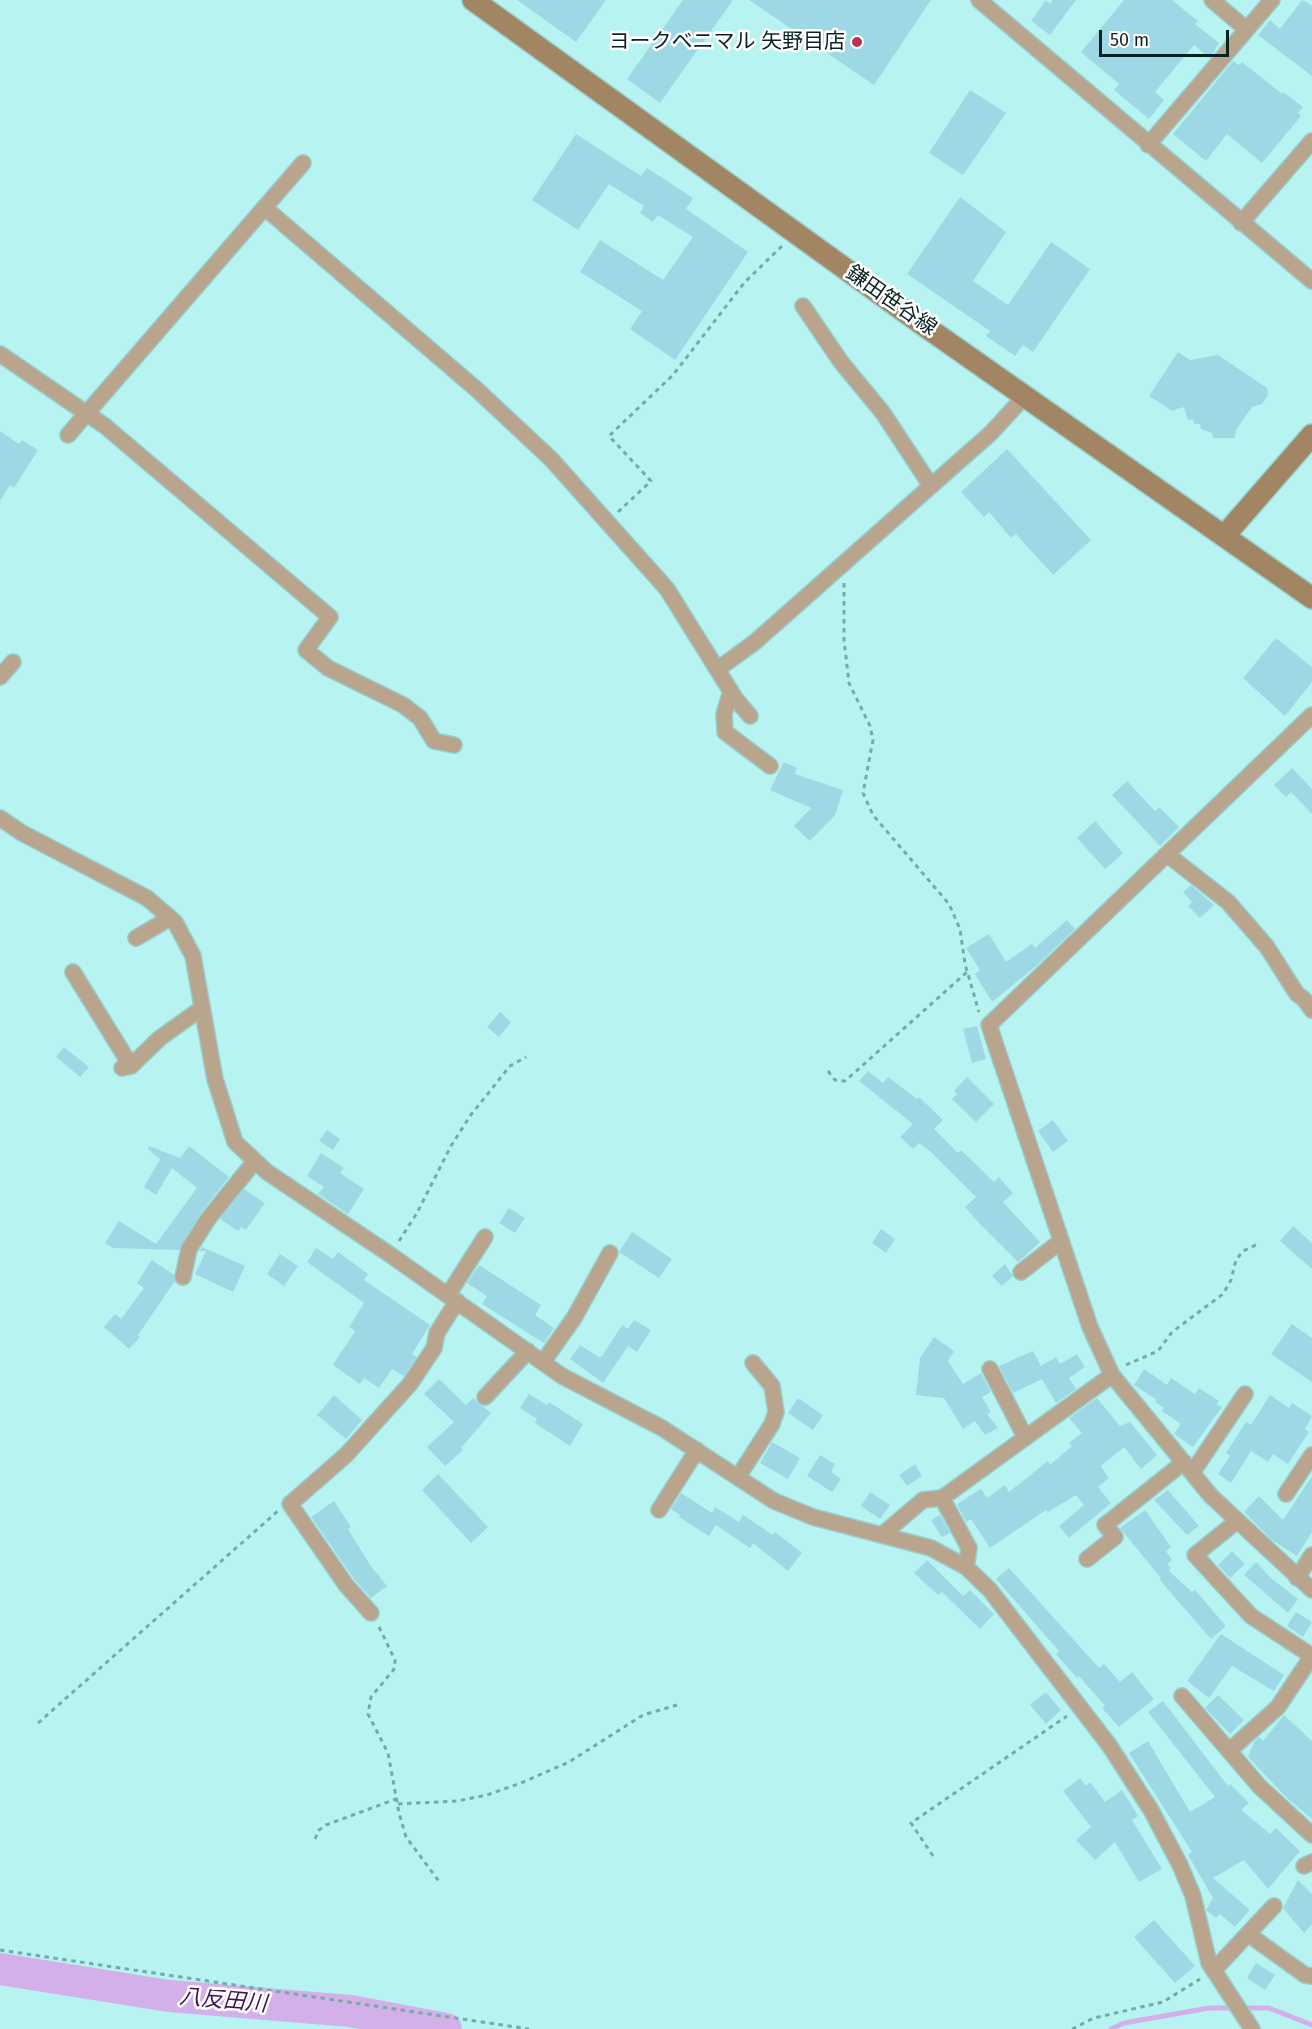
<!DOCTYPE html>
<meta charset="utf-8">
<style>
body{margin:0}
#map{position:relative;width:1312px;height:2029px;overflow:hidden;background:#b7f4f1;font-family:"Fira Sans",sans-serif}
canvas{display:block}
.scale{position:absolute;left:1099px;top:30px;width:130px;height:27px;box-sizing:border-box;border:3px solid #0a2322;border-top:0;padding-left:8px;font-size:18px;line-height:21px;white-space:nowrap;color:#0a2322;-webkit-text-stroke:4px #fff;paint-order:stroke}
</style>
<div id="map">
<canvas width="1312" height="2029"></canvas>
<div class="scale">50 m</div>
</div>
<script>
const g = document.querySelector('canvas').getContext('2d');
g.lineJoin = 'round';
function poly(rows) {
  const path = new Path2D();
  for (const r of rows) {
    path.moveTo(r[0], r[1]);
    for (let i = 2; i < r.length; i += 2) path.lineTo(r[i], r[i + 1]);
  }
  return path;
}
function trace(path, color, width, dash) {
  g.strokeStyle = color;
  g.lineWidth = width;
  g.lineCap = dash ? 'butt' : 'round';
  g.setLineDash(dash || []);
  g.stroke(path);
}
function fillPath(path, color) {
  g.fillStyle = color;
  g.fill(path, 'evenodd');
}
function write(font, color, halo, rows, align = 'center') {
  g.font = font + ' "Fira Sans","Noto Sans JP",sans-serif';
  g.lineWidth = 5;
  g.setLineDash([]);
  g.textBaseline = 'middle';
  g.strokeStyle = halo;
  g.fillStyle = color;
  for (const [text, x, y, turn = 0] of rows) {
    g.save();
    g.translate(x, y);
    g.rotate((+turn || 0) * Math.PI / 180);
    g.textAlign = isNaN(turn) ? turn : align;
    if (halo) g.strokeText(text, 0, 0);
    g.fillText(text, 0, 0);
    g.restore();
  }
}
const stream = poly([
 [1111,2029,1124,2023,1209,2008,1269,2008,1312,2025]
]);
const river = poly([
 [0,1969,169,1996,351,2011,446,2029]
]);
const building = poly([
 [517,0,606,0,576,42],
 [683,0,733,0,660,103,627,79],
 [749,0,931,0,874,85],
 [1046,0,1050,4,1053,0,1076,0,1050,35,1031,21],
 [1124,0,1172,0,1198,21,1195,24,1219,43,1210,58,1194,45,1155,92,1164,100,1149,119,1114,90,1119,84,1081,52],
 [1302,0,1312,5,1312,76,1258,35,1270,20,1280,29],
 [1233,61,1239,65,1242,62,1282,94,1283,92,1303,107,1298,113,1301,116,1262,163,1227,134,1206,161,1173,134],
 [970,90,1006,113,963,175,929,153],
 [576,134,641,176,647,168,693,198,686,209,748,252,675,360,630,329,642,311,580,272,600,240,663,280,693,237,658,215,653,222,640,213,644,206,609,184,578,230,532,200],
 [960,197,1006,232,973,281,1008,305,1051,242,1090,269,1033,352,1023,345,1015,356,986,336,990,331,907,274],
 [1178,352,1190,360,1218,355,1267,388,1268,395,1262,404,1252,407,1236,430,1235,438,1213,438,1212,433,1201,429,1200,424,1194,424,1193,419,1188,420,1184,407,1172,411,1149,396],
 [0,431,19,444,22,440,38,450,14,488,10,485,0,501],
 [1007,449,1091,540,1053,575,1016,534,1011,538,989,512,984,517,961,492],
 [1276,638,1312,667,1312,682,1285,716,1243,678],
 [784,762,797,768,795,774,843,790,835,815,810,841,794,826,811,808,770,790],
 [1292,768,1312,789,1312,814,1291,792,1286,797,1274,785],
 [1127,781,1155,811,1159,807,1179,827,1160,846,1112,795],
 [1095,821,1123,853,1105,869,1077,838],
 [1191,885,1214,905,1200,918,1188,906,1192,902,1183,892],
 [1067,920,1075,929,1035,967,992,1002,975,974,980,970,966,948,989,934,1006,962,1032,944,1035,948],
 [500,1012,511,1022,499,1037,487,1027],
 [977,1026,986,1059,972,1063,963,1029],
 [64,1047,89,1067,80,1077,56,1057],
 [868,1071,883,1083,888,1077,917,1099,919,1097,943,1120,934,1129,958,1153,961,1150,994,1182,999,1177,1013,1193,1003,1202,1040,1242,1024,1257,1018,1262,979,1223,965,1207,976,1197,931,1152,919,1143,913,1149,900,1137,913,1124,859,1081],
 [967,1077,994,1104,976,1122,952,1099,957,1094,954,1091],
 [1053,1120,1068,1141,1053,1152,1038,1131],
 [327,1130,340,1139,333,1150,319,1141],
 [149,1146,180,1158,189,1146,229,1177,200,1214,179,1250,113,1248,105,1243,119,1221,156,1244,197,1188,172,1168,156,1195,144,1187,160,1159,148,1149],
 [321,1153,344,1168,340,1173,364,1189,348,1214,318,1194,324,1187,307,1176],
 [244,1189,265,1203,246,1230,241,1227,238,1231,220,1219],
 [509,1208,525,1218,515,1233,499,1223],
 [1293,1226,1312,1243,1312,1269,1280,1241],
 [881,1229,895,1239,886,1253,872,1243],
 [632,1232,672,1259,659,1278,619,1252],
 [202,1247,245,1266,233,1292,195,1274,206,1251,199,1251],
 [316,1248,333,1259,338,1252,368,1274,364,1280,430,1325,412,1354,417,1357,404,1376,392,1369,379,1388,364,1378,360,1384,333,1365,355,1331,349,1327,364,1303,307,1262],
 [280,1254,298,1266,284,1286,267,1274],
 [152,1260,174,1275,175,1281,138,1335,140,1337,129,1349,104,1327,115,1314,121,1319,144,1288,137,1283],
 [1005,1264,1013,1276,1002,1286,992,1276],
 [479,1265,541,1305,535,1315,554,1328,544,1343,482,1304,487,1296,467,1283],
 [634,1320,651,1330,637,1352,628,1346,603,1383,570,1359,580,1345,599,1357,602,1356,622,1325,628,1329],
 [1292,1324,1312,1338,1312,1382,1271,1354],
 [934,1337,954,1351,948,1361,963,1384,981,1373,991,1392,982,1397,991,1412,987,1414,998,1428,985,1435,975,1421,963,1429,944,1398,916,1395,920,1358],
 [1033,1351,1041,1366,1056,1357,1060,1364,1077,1354,1085,1367,1069,1378,1076,1389,1056,1403,1042,1379,1013,1393,999,1366],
 [1144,1369,1167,1385,1171,1378,1195,1394,1199,1388,1219,1401,1217,1404,1222,1407,1193,1447,1174,1434,1181,1424,1162,1411,1164,1408,1155,1402,1157,1400,1134,1385],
 [439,1379,466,1405,473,1398,491,1413,461,1448,463,1450,445,1466,427,1447,454,1422,424,1394],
 [529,1394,547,1405,549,1402,583,1424,570,1446,535,1423,537,1419,520,1408],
 [334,1395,362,1420,346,1439,317,1415],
 [1270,1395,1289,1408,1292,1403,1312,1416,1305,1429,1309,1432,1288,1464,1273,1454,1268,1462,1251,1451,1231,1483,1218,1474,1230,1456,1226,1453,1246,1422,1251,1425],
 [798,1398,823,1415,813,1430,788,1413],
 [1097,1398,1120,1426,1130,1422,1157,1455,1141,1469,1124,1447,1101,1466,1109,1478,1098,1487,1111,1503,1069,1538,1059,1526,1084,1505,1076,1495,1048,1512,1046,1510,990,1548,971,1519,966,1522,957,1504,981,1489,987,1498,1005,1485,1009,1492,1048,1461,1050,1465,1072,1446,1069,1443,1082,1433,1069,1418],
 [772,1442,800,1458,788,1479,760,1463],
 [820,1455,835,1464,831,1472,841,1479,832,1492,807,1476],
 [915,1464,922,1476,907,1486,899,1475],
 [438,1474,488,1527,471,1543,422,1490],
 [1312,1476,1312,1532,1297,1556,1272,1540,1244,1512,1259,1496,1283,1520],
 [1168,1490,1199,1526,1187,1535,1154,1500],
 [870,1492,890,1505,880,1519,861,1506],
 [681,1493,712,1513,715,1507,739,1522,743,1515,773,1535,775,1532,802,1553,788,1571,753,1543,750,1548,716,1525,709,1536,679,1517,680,1515,671,1509],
 [334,1501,351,1527,348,1529,370,1565,387,1586,371,1598,354,1579,311,1517],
 [1145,1510,1171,1547,1166,1551,1172,1560,1167,1564,1171,1568,1169,1571,1192,1592,1195,1590,1226,1626,1211,1639,1159,1579,1161,1578,1120,1528],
 [940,1515,950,1533,942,1537,931,1520],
 [1232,1551,1245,1564,1230,1578,1218,1565],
 [927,1560,963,1596,970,1590,994,1614,980,1629,942,1592,938,1595,914,1573],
 [1256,1562,1272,1579,1298,1599,1288,1613,1244,1575],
 [1009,1568,1099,1668,1104,1664,1120,1682,1132,1672,1154,1699,1119,1727,1102,1708,1105,1706,1079,1676,1077,1678,1056,1654,1059,1651,996,1579],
 [1296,1612,1312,1622,1303,1637,1287,1626],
 [1221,1634,1284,1675,1274,1691,1232,1666,1209,1698,1187,1681],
 [1046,1692,1061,1710,1046,1724,1030,1705],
 [1218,1695,1244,1720,1230,1734,1205,1708],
 [1163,1701,1228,1786,1230,1784,1249,1803,1241,1810,1270,1834,1276,1828,1300,1851,1268,1889,1244,1860,1213,1878,1250,1910,1235,1927,1220,1914,1216,1918,1206,1910,1213,1898,1188,1855,1192,1852,1129,1753,1148,1741,1190,1812,1215,1797,1148,1712],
 [1284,1715,1312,1741,1312,1819,1287,1798,1248,1757,1254,1742,1259,1737,1263,1741],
 [1080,1778,1086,1786,1090,1782,1105,1802,1122,1790,1138,1816,1132,1820,1162,1869,1139,1882,1115,1842,1095,1860,1076,1840,1091,1827,1063,1791],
 [1298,1880,1312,1894,1312,1924,1304,1933,1283,1908],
 [1154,1920,1195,1966,1175,1983,1134,1937],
 [1256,1963,1275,1975,1265,1990,1247,1978]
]);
const path = poly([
 [618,512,651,481,609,436,673,375,744,283,782,246],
 [844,583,844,640,849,683,870,726,873,740,863,793,873,815,949,904,960,929,965,964,979,1012],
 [828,1071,835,1080,845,1081,967,972],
 [399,1241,417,1213,451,1146,470,1116,510,1066,526,1057],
 [1126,1365,1158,1351,1172,1332,1223,1294,1231,1280,1236,1260,1243,1251,1258,1244],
 [379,1627,395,1660,395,1668,371,1697,368,1714,388,1753,399,1813,406,1837,441,1884],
 [38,1723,278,1511],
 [398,1804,457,1801,487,1795,521,1783,569,1762,643,1715,677,1705],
 [315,1839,319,1830,326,1825,396,1799],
 [933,1856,911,1823,1067,1716],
 [0,1950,529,2029],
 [1072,2029,1094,2018,1163,2002,1200,1979]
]);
const street = poly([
 [979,0,1312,281],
 [1212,0,1246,29],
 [1148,145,1272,0],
 [265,208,475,388,551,459,667,589,735,698,750,716],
 [1241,223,1312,141],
 [803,306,841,362,883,413,931,486],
 [0,354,105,426,330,617,306,650,328,668,403,705,420,718,434,741,454,745],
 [68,435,303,163],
 [718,669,755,642,931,486,991,433,1025,396],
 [0,677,13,662],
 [731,691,724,714,725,732,770,766],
 [1312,715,989,1025,1090,1327,1112,1375,1211,1496,1312,1590],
 [0,818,22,833,147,898,175,922,193,956,215,1079,235,1142,267,1172,392,1256,562,1376,662,1428,774,1501,813,1517,931,1548,966,1567,990,1590,1109,1745,1151,1810,1180,1865,1193,1896,1209,1963,1252,2029],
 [1168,855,1228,902,1267,947,1297,994,1304,999,1312,1010],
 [136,938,170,918],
 [73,972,131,1066],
 [122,1068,131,1066,160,1038,202,1008],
 [1021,1272,1061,1241],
 [183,1277,189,1249,208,1219,255,1161],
 [448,1295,485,1237],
 [543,1362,574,1318,610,1253],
 [990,1369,1025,1437],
 [485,1397,528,1351],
 [1192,1473,1245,1394],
 [738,1477,772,1424,776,1412,772,1386,753,1363],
 [1286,1494,1312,1455],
 [659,1510,697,1450],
 [1237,1521,1195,1555,1251,1616,1312,1656],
 [883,1534,923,1500,942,1498],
 [1087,1559,1115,1537,1105,1525,1184,1462],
 [966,1567,969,1548,942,1498,1112,1375],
 [1297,1578,1312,1555],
 [371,1613,346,1585,290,1504,346,1455,410,1384,434,1348,437,1333,457,1301],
 [1182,1696,1260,1787,1312,1835],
 [1229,1751,1278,1707,1312,1656],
 [1304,1866,1312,1862],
 [1248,1934,1305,1975,1312,1976],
 [1214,1970,1274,1906]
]);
const secondary = poly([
 [473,0,919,322,1312,598],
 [1225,535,1312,435]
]);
const markers = [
 [857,42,6,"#c03052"]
];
const poiNames = [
 ["ヨークベニマル 矢野目店",845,42]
];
const streetNames = [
 ["鎌田笹谷線",891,301,35]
];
const waterNames = [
 ["八反田川",223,2001,5]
];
trace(stream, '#d4b0ea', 5);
trace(river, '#d4b0ea', 32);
fillPath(building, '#9ed8e5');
trace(street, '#98cecc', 18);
trace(secondary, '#98cecc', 24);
trace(path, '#79a9a6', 3, [4.5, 4.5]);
trace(street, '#b9a58e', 15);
trace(secondary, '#a28562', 21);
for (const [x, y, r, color] of markers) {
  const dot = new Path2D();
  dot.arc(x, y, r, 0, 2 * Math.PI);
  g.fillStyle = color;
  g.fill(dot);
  trace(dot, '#fff', 2);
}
write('21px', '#0a2322', '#fff', poiNames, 'right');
write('21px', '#0a2322', '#fff', streetNames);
write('italic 22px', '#421558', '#fff', waterNames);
</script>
